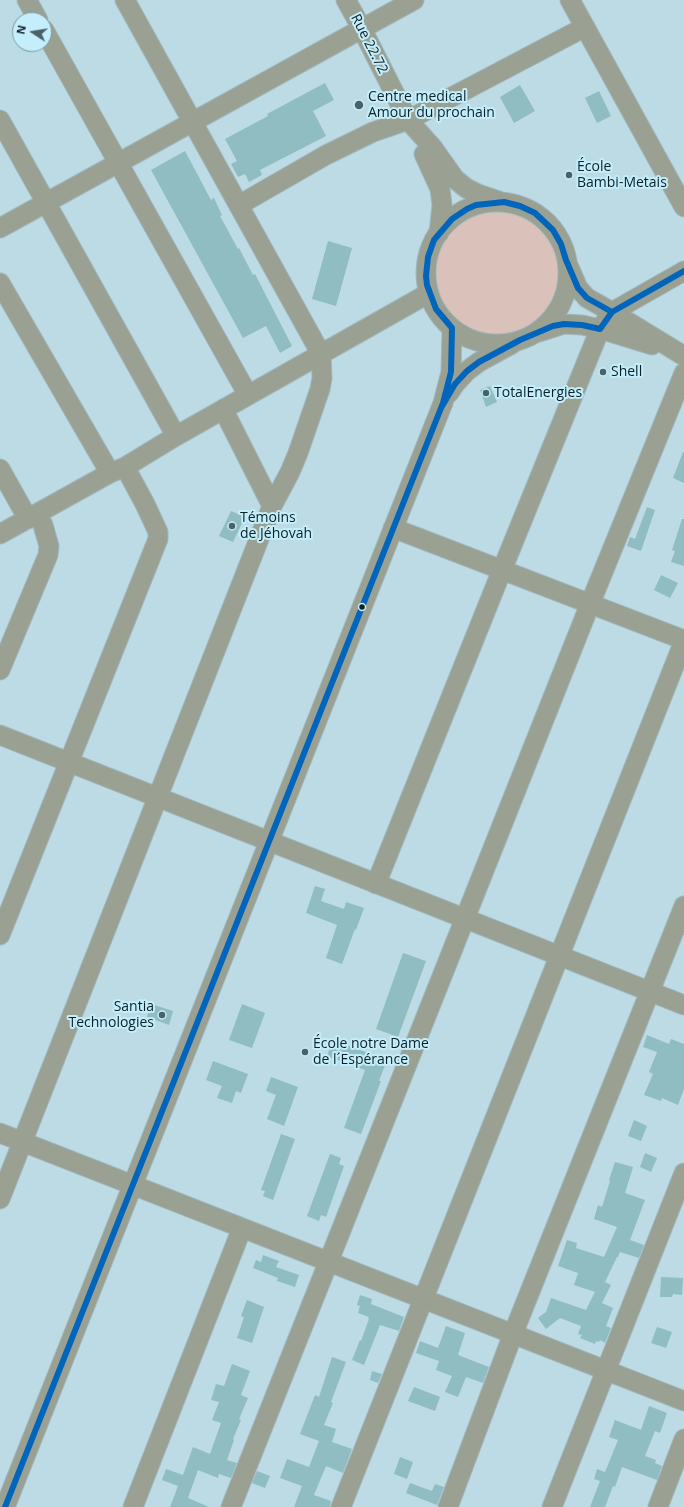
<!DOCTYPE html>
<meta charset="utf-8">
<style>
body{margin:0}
#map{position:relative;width:684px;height:1507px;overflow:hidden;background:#bddbe4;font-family:"Open Sans",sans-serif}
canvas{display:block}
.north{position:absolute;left:12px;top:12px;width:40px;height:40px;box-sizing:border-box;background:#c4eefb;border:1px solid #7a9ca6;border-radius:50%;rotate:282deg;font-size:11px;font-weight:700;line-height:16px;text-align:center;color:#0c2026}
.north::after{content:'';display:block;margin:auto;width:14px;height:18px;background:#4a6168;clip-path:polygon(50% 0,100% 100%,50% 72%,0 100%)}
</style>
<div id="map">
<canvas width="684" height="1507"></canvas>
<div class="north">N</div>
</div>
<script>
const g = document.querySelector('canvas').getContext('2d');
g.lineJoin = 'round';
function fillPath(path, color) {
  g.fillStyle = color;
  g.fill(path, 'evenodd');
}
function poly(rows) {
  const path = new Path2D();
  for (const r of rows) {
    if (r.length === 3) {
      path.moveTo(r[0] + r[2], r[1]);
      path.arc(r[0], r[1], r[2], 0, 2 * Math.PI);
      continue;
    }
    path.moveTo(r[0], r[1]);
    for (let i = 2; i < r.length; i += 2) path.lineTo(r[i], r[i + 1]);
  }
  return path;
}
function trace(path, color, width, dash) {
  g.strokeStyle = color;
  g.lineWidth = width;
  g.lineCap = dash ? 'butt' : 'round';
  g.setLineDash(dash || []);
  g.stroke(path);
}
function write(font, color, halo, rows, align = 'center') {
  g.font = font + ' "Open Sans",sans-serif';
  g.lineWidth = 4;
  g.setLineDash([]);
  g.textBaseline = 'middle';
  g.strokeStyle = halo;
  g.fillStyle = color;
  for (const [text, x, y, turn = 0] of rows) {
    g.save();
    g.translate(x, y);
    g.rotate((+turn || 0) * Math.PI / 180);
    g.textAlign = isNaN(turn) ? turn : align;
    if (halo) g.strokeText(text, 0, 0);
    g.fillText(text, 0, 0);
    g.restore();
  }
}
const green = poly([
 [497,273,62]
]);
const building = poly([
 [325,83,334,100,313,111,326,136,260,170,262,175,249,182,245,174,238,177,231,164,237,161,225,139,268,116,267,114],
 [520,85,535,111,514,123,500,97],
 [599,91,611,116,597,123,585,98],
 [185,151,211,200,214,198,222,215,220,216,238,249,239,248,253,275,255,274,292,346,280,353,266,326,243,338,151,170],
 [328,241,352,248,336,306,312,299],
 [490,386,497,402,486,407,480,390],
 [683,452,684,452,684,483,673,478],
 [647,507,655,510,641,551,627,546,630,537,635,539],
 [231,511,245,517,233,542,219,536],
 [682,519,684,519,684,566,671,562,675,551,672,550],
 [661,575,678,583,670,598,654,590],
 [315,886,325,889,321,901,344,909,346,902,364,908,356,930,355,929,342,964,326,958,337,925,306,913],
 [403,953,426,961,398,1037,376,1029],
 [151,1004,173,1011,169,1025,147,1017],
 [242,1004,265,1013,252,1048,229,1040],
 [647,1035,669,1044,671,1039,684,1044,684,1089,678,1105,662,1098,661,1101,644,1095,653,1074,649,1072,657,1052,643,1047],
 [333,1040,387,1060,379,1081,381,1081,361,1134,344,1128,365,1070,327,1056],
 [213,1061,248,1074,241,1093,236,1091,232,1103,217,1098,222,1086,206,1080],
 [271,1077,298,1087,284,1126,267,1119,276,1095,266,1091],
 [634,1120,647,1126,641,1141,628,1136],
 [281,1134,295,1139,273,1200,263,1196,265,1191,261,1190],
 [645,1153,657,1158,651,1172,640,1167],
 [330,1154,341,1158,339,1164,344,1166,326,1217,321,1215,319,1221,307,1216],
 [615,1162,633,1167,625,1193,645,1200,630,1240,644,1245,639,1258,620,1252,618,1257,617,1257,605,1282,611,1285,602,1303,613,1308,606,1326,611,1328,605,1343,600,1340,599,1342,596,1341,595,1344,580,1338,582,1335,578,1334,581,1326,560,1318,546,1329,538,1318,546,1312,551,1298,586,1310,595,1292,574,1285,578,1273,558,1266,567,1240,577,1243,576,1248,604,1257,617,1227,594,1219,598,1205,602,1207,610,1181,609,1180],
 [263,1255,279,1261,276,1267,299,1275,295,1287,277,1281,278,1278,253,1268,256,1260,261,1262],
 [661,1277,683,1278,682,1295,673,1294,672,1297,660,1297],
 [360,1295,372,1299,371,1304,404,1317,399,1331,380,1325,364,1365,352,1360,360,1340,361,1341,369,1319,368,1319,369,1317,358,1313,360,1306,357,1305],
 [247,1300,264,1307,252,1343,237,1338,244,1317,241,1316],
 [446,1326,465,1333,458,1355,489,1367,483,1383,466,1377,458,1397,445,1392,452,1376,436,1370,439,1361,416,1353,420,1341,438,1348],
 [657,1327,672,1332,666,1348,651,1343],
 [332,1357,346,1362,331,1402,333,1403,324,1425,336,1429,332,1442,352,1449,343,1473,326,1466,314,1495,331,1501,330,1507,294,1507,302,1486,280,1478,287,1459,309,1467,319,1441,300,1434,315,1395,319,1397],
 [232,1364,250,1371,241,1395,248,1398,239,1419,241,1420,233,1439,234,1440,227,1460,237,1463,231,1478,219,1474,218,1478,198,1470,188,1498,209,1507,170,1507,178,1486,162,1480,166,1469,183,1475,193,1447,210,1454,221,1423,212,1420,219,1402,211,1400,216,1384,224,1386],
 [372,1371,382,1374,378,1383,370,1380],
 [414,1387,440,1397,435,1411,408,1401],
 [649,1406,667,1413,660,1433,655,1431,645,1456,656,1460,655,1463,662,1466,657,1480,622,1467,615,1487,613,1486,605,1507,590,1507,600,1481,594,1479,597,1469,605,1472,618,1440,609,1437,615,1420,641,1430],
 [400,1457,413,1462,407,1479,394,1474],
 [257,1471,270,1476,265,1488,252,1483],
 [410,1483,432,1491,435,1484,444,1487,437,1505,406,1493]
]);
const minor = poly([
 [27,0,38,20],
 [346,0,362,29,408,120,433,148,455,179,466,188,478,194,499,201],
 [570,0,684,207],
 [44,30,248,395],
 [0,120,176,436],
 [424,154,440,189,442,205,439,233],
 [497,273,71],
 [239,205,326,155,373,132,408,120,585,27],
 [0,228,414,0],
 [568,265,578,288,587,298,612,312,684,356],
 [0,283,110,473],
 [539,332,564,324,582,325,600,329,652,345],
 [449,393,455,384,467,371,479,362,512,344],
 [223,409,272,506],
 [0,469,28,519],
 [393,528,684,640],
 [0,534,110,473,125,467,176,436,429,293],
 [0,670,48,555,49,546,43,525,37,514],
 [0,735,684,1005],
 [376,884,502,570,600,329,612,312,684,271],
 [0,935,158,539,158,532,145,504,125,467],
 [0,1133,684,1401],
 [0,1199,272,506,290,472,298,453,320,389,322,378,321,354,125,0],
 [5,1507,443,403,451,372,452,328],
 [133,1507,242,1228],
 [231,1507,590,604,684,373],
 [341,1507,684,641],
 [448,1507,513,1334,684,906],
 [552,1507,684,1173],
 [658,1507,684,1439]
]);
const bus1 = poly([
 [441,408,455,384,467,371,479,362,520,340,553,326,564,324,582,325,600,329,612,312,684,271],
 [5,1507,443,403,451,372,452,328,436,309,427,285,426,276,428,257,434,240,452,219,467,209,476,205,504,202,520,206,535,213,553,230,561,244,566,260,578,288,587,298,612,312]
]);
const markers = [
 [359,105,5,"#4a6168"],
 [569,175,4,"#4a6168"],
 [603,372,4,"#4a6168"],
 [486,393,4,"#4a6168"],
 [232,526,4,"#4a6168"],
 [362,607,3.5,"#0c2026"],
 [162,1015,4,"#4a6168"],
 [305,1052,4,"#4a6168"]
];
const streetNames = [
 ["Rue 22.72",369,44,63]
];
const poiNames = [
 ["Centre medical",368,97],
 ["Amour du prochain",368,113],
 ["École",577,167],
 ["Bambi-Metais",577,183],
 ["Shell",611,372],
 ["TotalEnergies",494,393],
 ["Témoins",240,518],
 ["de Jéhovah",240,534],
 ["Santia",154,1007,"right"],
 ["Technologies",154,1023,"right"],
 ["École notre Dame",313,1044],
 ["de l´Espérance",313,1060]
];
fillPath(green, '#dac2ba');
fillPath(building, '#8fbdc2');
trace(minor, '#a0b8bf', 21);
trace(minor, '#9aa092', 19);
trace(bus1, '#0065bd', 6);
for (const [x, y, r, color] of markers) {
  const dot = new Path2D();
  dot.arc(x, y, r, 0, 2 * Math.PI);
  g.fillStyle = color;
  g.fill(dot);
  trace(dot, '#c4eefb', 1.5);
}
write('14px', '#0c2026', '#c4eefb', streetNames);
write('14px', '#0c2026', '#c4eefb', poiNames, 'left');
</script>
